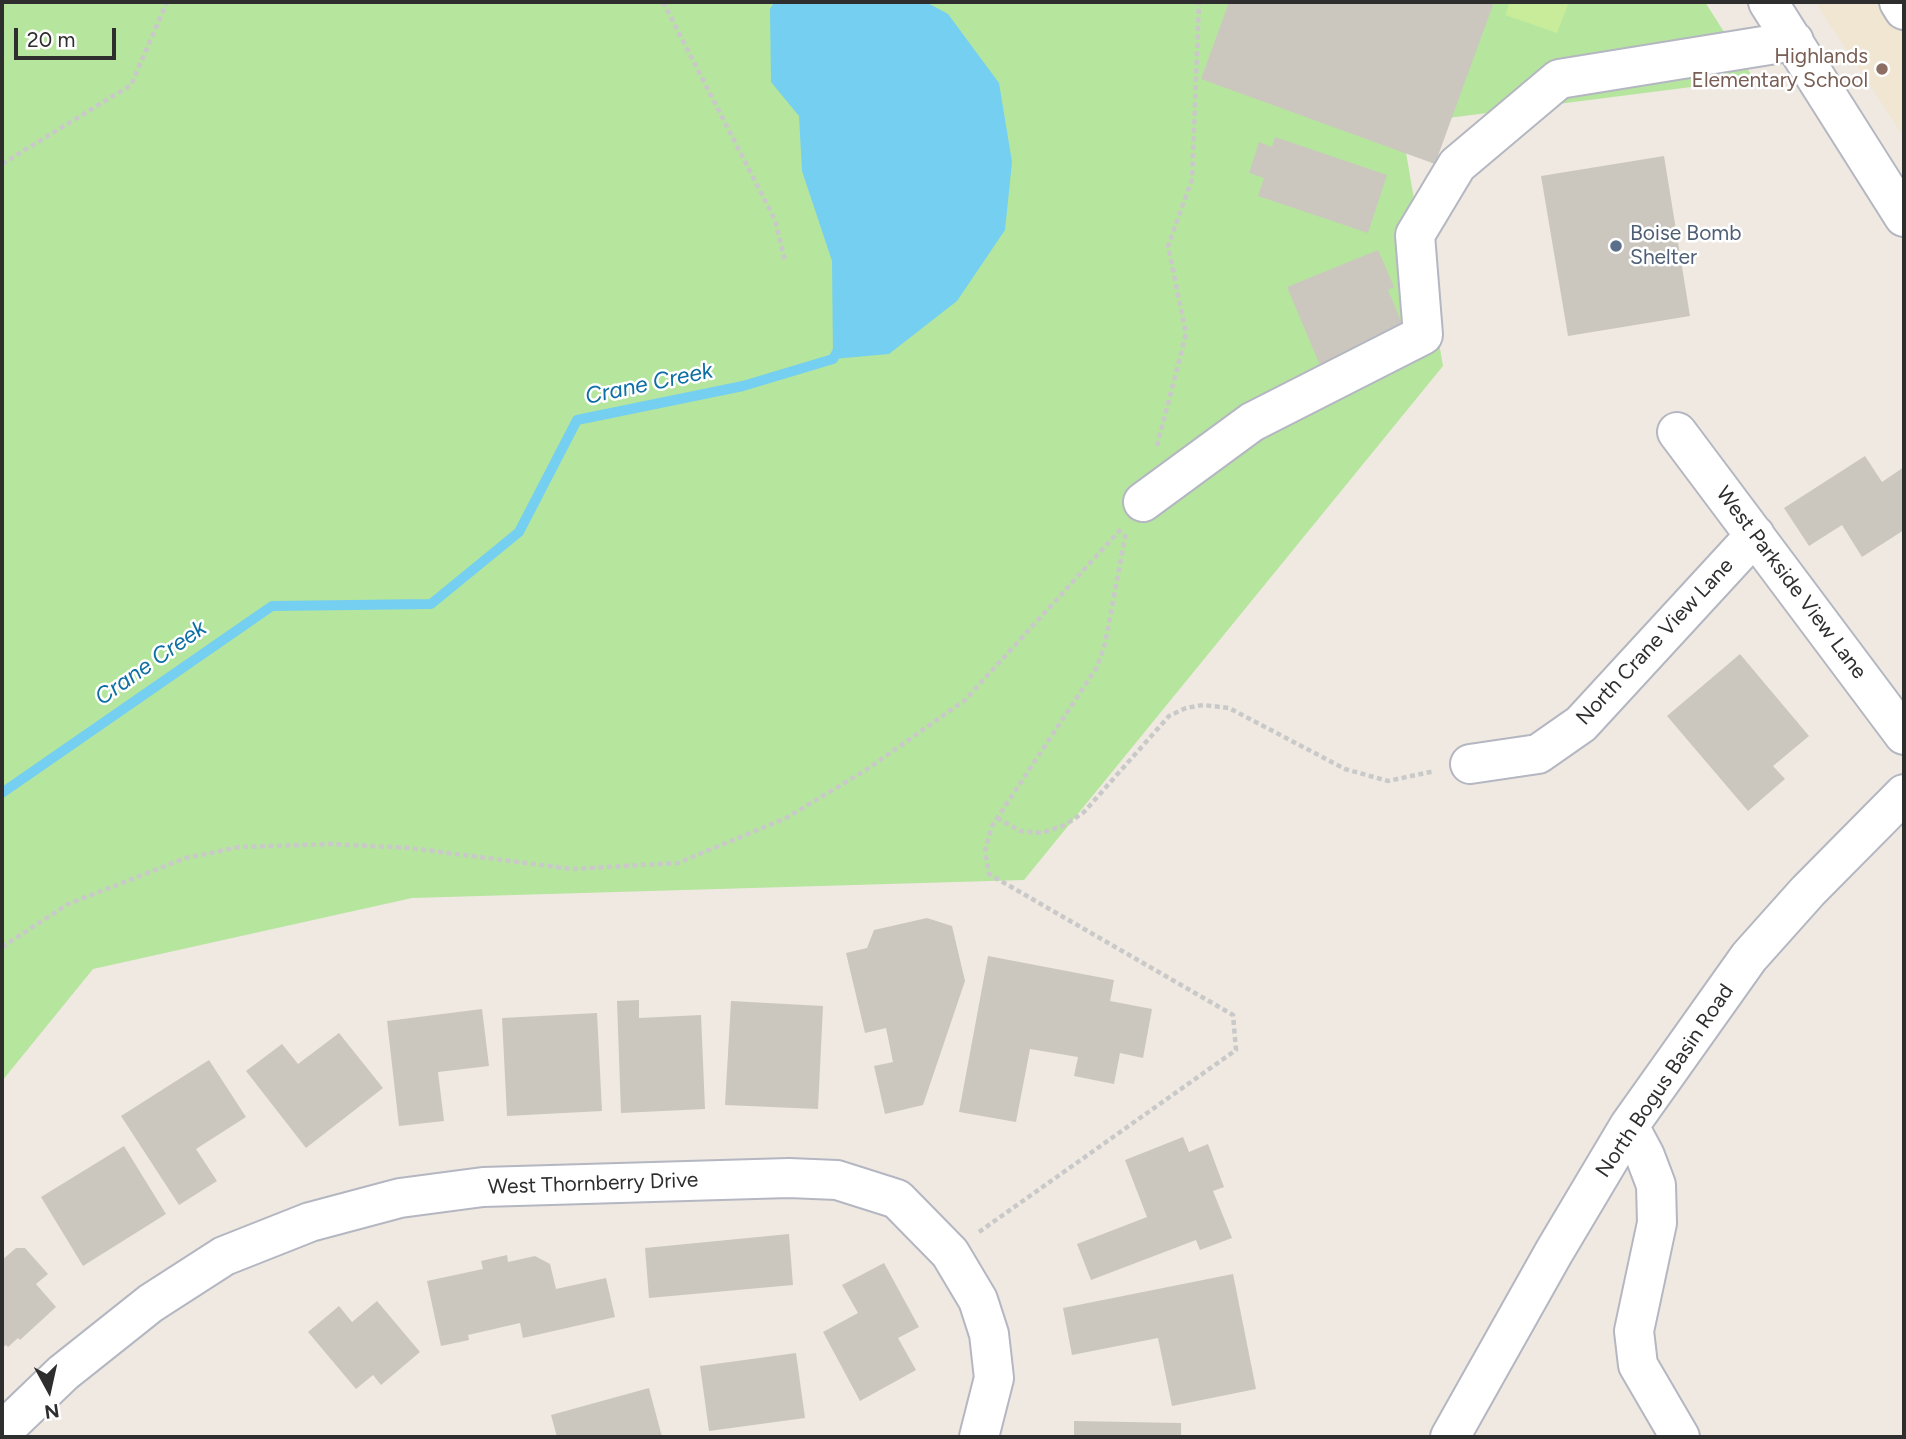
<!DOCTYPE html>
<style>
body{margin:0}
#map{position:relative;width:1906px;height:1439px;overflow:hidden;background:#efe9e1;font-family:Figtree,sans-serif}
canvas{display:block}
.frame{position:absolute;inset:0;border:4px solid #2e2e2e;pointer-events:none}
.north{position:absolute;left:14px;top:1355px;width:70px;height:70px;-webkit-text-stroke:5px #fff;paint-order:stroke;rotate:172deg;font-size:19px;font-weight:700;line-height:28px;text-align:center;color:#2e2e2e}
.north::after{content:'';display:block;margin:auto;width:24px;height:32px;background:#2e2e2e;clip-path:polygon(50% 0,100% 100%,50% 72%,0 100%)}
.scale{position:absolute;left:14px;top:28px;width:102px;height:32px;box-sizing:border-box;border:4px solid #2e2e2e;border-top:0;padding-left:9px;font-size:21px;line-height:24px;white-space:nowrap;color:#2e2e2e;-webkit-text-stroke:5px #fff;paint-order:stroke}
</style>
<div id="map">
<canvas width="1906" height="1439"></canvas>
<div class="frame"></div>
<div class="north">N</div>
<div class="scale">20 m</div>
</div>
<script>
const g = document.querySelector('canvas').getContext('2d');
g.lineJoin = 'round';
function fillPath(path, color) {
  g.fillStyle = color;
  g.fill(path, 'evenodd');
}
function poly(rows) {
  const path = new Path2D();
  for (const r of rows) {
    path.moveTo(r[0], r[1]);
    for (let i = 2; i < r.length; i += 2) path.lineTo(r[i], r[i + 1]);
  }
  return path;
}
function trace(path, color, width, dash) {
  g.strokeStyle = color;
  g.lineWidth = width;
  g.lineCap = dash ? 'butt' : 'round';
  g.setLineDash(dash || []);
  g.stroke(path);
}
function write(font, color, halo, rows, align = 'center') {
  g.font = font + ' Figtree,sans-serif';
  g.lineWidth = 5;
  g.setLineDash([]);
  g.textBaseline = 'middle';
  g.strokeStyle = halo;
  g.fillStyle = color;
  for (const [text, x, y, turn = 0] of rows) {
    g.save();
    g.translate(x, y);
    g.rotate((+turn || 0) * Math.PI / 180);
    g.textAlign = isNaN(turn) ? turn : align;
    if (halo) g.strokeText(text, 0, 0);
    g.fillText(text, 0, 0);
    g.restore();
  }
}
const education = poly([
 [1815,2,1904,2,1904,137]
]);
const green = poly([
 [2,2,1705,2,1754,79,1401,124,1443,366,1024,880,412,898,93,969,2,1081]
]);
const pitch = poly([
 [1510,2,1569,2,1557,33,1505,15]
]);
const water = poly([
 [774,2,926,2,948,14,999,83,1012,162,1005,230,957,301,889,354,833,359,832,261,802,171,799,116,771,82,770,9]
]);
const stream = poly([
 [2,793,272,606,431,604,519,532,577,420,743,386,833,359,840,347]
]);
const building = poly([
 [1229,2,1494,2,1435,164,1201,79],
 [1275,137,1387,175,1368,233,1258,196,1264,178,1249,173,1259,142,1272,147],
 [1664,156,1690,316,1568,336,1541,176],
 [1378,250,1394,287,1388,290,1407,335,1322,370,1287,287],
 [1865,456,1882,482,1904,467,1904,530,1862,557,1842,525,1809,546,1784,508],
 [1740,654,1809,736,1773,766,1785,779,1748,811,1667,716],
 [927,918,952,926,965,981,923,1105,885,1114,874,1066,893,1062,886,1028,865,1033,846,953,867,948,874,930],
 [988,956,1114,980,1110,1001,1152,1009,1143,1058,1120,1053,1114,1084,1074,1076,1078,1057,1030,1049,1016,1122,959,1112],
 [639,1000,639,1018,701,1015,705,1109,621,1113,617,1001],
 [731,1001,823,1006,818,1109,725,1105],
 [482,1009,489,1066,438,1072,444,1121,399,1126,387,1021],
 [597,1013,602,1111,507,1116,502,1018],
 [339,1033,383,1088,306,1148,246,1071,282,1044,298,1064],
 [209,1060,246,1117,196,1149,217,1181,179,1205,121,1116],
 [1183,1137,1189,1152,1208,1144,1224,1187,1213,1191,1232,1238,1200,1250,1196,1240,1091,1280,1077,1244,1147,1217,1125,1160],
 [124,1146,166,1214,83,1266,41,1197],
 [789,1234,793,1285,649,1298,645,1248],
 [16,1248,25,1248,48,1274,36,1284,56,1307,20,1340,18,1338,8,1347,6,1345,2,1348,2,1260],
 [507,1255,508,1262,535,1256,550,1264,556,1289,606,1278,615,1317,523,1338,520,1323,468,1335,469,1340,441,1346,427,1281,483,1269,481,1261],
 [884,1263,919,1327,898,1338,916,1370,860,1401,823,1332,858,1313,842,1285],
 [1233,1274,1256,1389,1172,1406,1158,1338,1072,1355,1063,1308],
 [377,1301,420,1352,381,1385,373,1375,356,1389,308,1332,339,1306,352,1322],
 [796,1353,805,1418,709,1431,700,1366],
 [649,1388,662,1437,557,1437,551,1415],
 [1074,1421,1181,1423,1181,1437,1074,1437]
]);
const path = poly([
 [663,2,775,220,785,261],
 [2,164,131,85,167,2],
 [1157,446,1186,334,1168,246,1192,179,1199,2],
 [997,818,1020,831,1042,833,1065,825,1084,812,1169,716,1186,708,1203,705,1229,708,1345,769,1388,781,1435,771],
 [2,947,68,904,186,858,239,847,331,844,410,848,572,869,678,863,786,818,866,770,965,700,1121,529],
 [979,1232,1236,1050,1233,1015,989,874,985,851,992,826,1097,667,1105,644,1126,532]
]);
const minor = poly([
 [1768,2,1904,217],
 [1899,2,1904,10],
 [1677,432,1904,735],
 [1143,502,1252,422,1423,335,1415,235,1457,165,1559,79,1794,41],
 [1470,764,1538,754,1581,724,1755,535],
 [1629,1126,1645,1156,1656,1185,1657,1223,1634,1331,1638,1365,1680,1437],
 [2,1427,13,1421,63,1373,151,1303,224,1256,310,1222,400,1198,483,1187,789,1178,837,1180,897,1199,950,1253,978,1300,989,1334,994,1378,979,1437],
 [1450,1437,1554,1252,1629,1126,1749,957,1808,891,1904,794]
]);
const markers = [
 [1882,69,7,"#8d6e63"],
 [1616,246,7,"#5c6f8a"]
];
const educationNames = [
 ["Highlands",1868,57],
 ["Elementary School",1868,81]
];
const serviceNames = [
 ["Boise Bomb",1630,234],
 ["Shelter",1630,258]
];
const streetNames = [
 ["West Parkside View Lane",1791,583,53],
 ["North Crane View Lane",1655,642,-47],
 ["North Bogus Basin Road",1665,1081,-56],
 ["West Thornberry Drive",593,1184,-2]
];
const waterNames = [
 ["Crane Creek",649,384,-12],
 ["Crane Creek",151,663,-35]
];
fillPath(education, '#f0e6d1');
fillPath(green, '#b6e59e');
fillPath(pitch, '#c9ec9a');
fillPath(water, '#75cff0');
trace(stream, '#75cff0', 10);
fillPath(building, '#cbc7bf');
trace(minor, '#b4b7c1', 42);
trace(path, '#c9c9c9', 4.5, [5, 3.5]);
trace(minor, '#fff', 38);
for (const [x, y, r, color] of markers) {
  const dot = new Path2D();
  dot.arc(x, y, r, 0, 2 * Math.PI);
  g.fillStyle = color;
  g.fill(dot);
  trace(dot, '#fff', 2.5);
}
write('21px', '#785e54', '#fff', educationNames, 'right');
write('21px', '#4e5e75', '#fff', serviceNames, 'left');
write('21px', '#2e2e2e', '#fff', streetNames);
write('italic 23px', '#0d6fa3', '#fff', waterNames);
</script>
